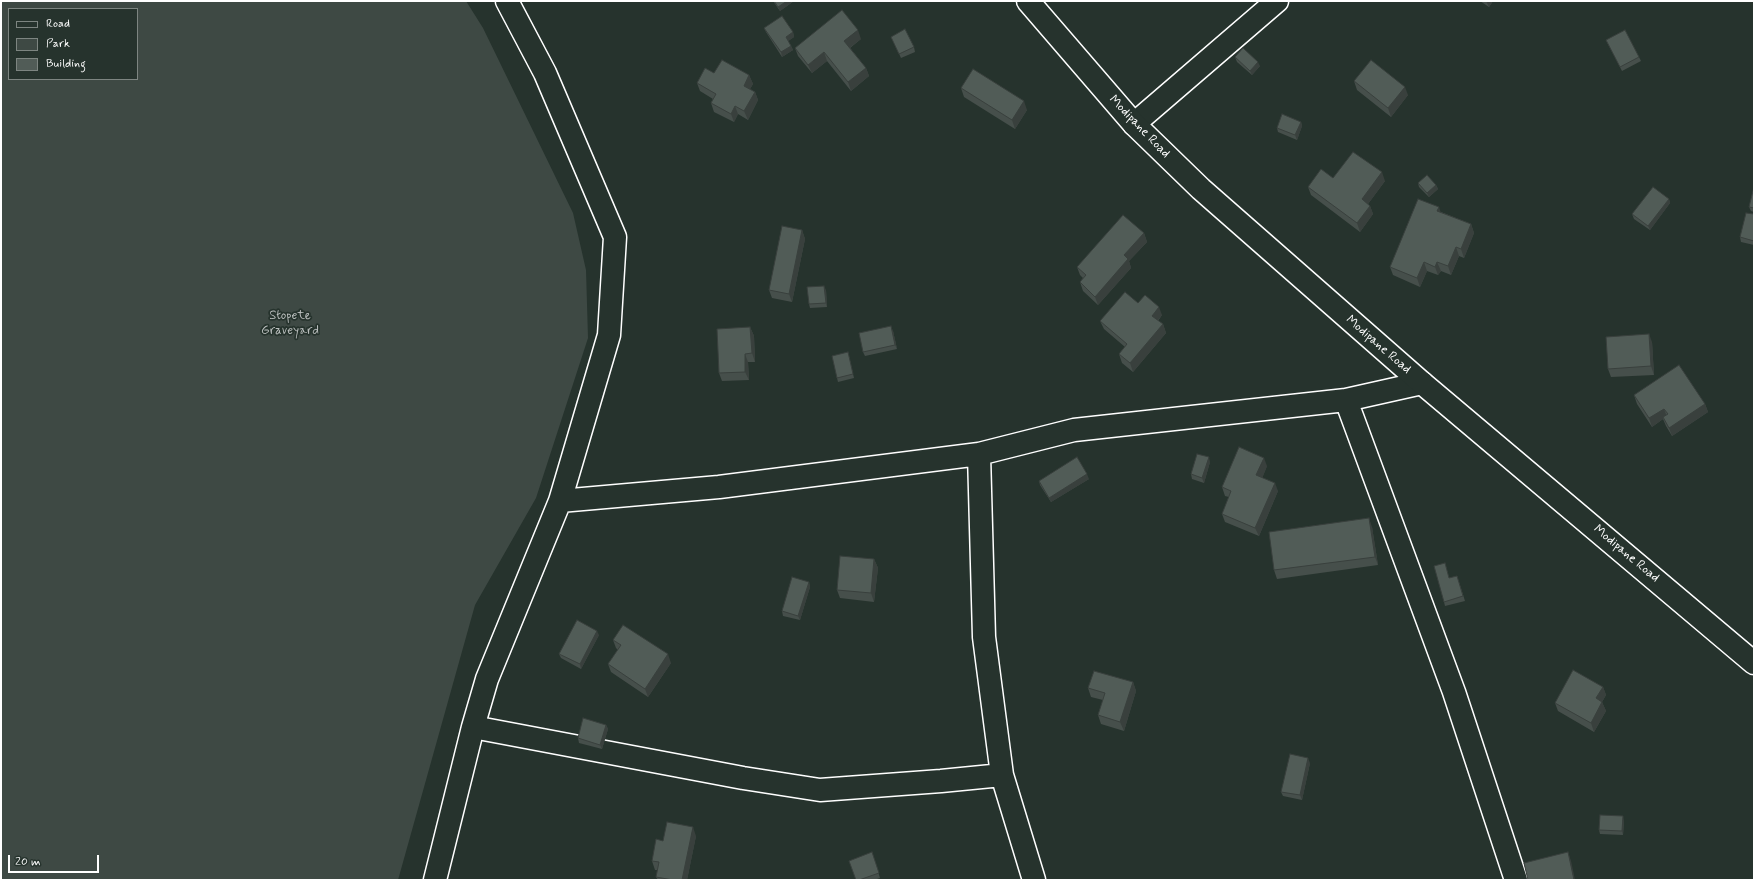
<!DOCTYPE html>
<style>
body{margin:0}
#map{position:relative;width:1755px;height:881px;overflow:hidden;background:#26332d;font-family:Mynerve,sans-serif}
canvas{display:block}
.frame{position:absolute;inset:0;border:2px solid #fff;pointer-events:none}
.legend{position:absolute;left:8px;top:8px;width:130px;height:72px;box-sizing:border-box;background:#26332d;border:1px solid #7d8581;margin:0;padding:5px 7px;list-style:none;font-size:12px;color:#fff}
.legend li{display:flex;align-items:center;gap:8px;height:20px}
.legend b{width:20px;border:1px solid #7d8581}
.scale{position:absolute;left:8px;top:855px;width:91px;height:18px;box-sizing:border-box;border:2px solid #fff;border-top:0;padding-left:5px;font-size:12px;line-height:14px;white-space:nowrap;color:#fff;-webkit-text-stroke:3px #26332d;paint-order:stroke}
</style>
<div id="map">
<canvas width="1755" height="881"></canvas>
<div class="frame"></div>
<ul class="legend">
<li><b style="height:5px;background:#26332d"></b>Road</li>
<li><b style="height:11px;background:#3e4944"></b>Park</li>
<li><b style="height:11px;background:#515c57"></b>Building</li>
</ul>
<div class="scale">20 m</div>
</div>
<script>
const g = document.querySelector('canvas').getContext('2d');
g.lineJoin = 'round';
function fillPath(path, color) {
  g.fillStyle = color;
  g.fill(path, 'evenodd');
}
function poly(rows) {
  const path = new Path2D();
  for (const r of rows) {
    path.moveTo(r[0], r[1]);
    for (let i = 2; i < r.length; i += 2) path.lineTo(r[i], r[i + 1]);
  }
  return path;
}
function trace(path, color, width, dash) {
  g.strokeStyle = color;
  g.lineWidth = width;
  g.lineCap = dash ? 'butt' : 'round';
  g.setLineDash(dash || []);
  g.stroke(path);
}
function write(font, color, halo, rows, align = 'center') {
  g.font = font + ' Mynerve,sans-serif';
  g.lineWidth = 3.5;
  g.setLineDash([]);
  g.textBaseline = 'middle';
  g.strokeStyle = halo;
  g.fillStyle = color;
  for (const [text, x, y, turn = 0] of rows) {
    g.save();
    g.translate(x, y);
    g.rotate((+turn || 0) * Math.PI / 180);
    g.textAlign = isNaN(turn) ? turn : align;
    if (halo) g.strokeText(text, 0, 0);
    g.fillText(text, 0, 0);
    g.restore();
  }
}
const green = poly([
 [1,1,466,1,483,28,573,213,586,270,588,338,536,498,475,605,398,880,1,880],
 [9,9,137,9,137,79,9,79]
]);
const street = poly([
 [1134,124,1277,1],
 [1346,400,1454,692,1516,880],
 [979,454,984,637,1002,775,1034,880],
 [560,501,719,487,979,454,1074,430,1346,400,1422,383],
 [473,727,743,778,820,790,941,781,1002,775],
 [435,880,473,727,487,679,560,501,609,335,615,237,545,73,507,1]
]);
const secondary = poly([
 [1028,1,1134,124,1201,189,1422,383,1754,663]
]);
const wall = poly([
 [773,1,794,1,780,11],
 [1480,1,1493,1,1489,7],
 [764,28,793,32,794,37,788,41,791,46,793,50,782,57,766,32],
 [891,37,914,47,915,52,901,58],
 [861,39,850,48,866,68,869,76,851,91,827,61,812,73,798,56,795,48],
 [1606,40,1639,57,1641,61,1622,71,1608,44],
 [1235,57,1260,66,1252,75,1237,62],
 [714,73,749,75,753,84,750,89,755,92,758,100,748,120,738,114,734,122,714,112,711,103,713,99,700,91,697,83],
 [1354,81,1408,95,1391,117,1357,90],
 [961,88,1027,110,1015,129,964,97],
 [1301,122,1302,126,1297,140,1278,132,1277,128],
 [1333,178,1385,181,1368,204,1370,206,1373,214,1360,232,1311,195,1308,187],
 [1418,183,1436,185,1438,189,1429,197,1419,187],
 [1754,187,1754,212,1751,211,1749,207],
 [1669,199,1670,203,1650,230,1634,219,1632,214],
 [1441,212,1471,224,1474,233,1464,258,1459,256,1451,275,1441,271,1438,275,1427,271,1420,287,1393,275,1390,267],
 [1754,214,1754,245,1741,242,1740,237],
 [802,230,805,239,792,302,772,298,769,290],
 [1144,233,1147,242,1129,261,1131,268,1098,305,1083,291,1080,282,1083,278,1080,275,1077,267],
 [826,290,827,307,810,308,809,304],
 [1138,303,1162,315,1158,321,1163,324,1166,333,1133,372,1122,363,1119,354,1125,347,1104,329,1100,321],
 [750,327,754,336,755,362,748,362,749,380,722,381,719,373],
 [893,331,897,349,865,356,863,352],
 [1652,342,1654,375,1611,377,1608,369],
 [848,352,854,378,838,382,837,378],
 [1634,395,1705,404,1708,412,1672,436,1666,426,1663,419,1652,427,1637,404],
 [1210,462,1204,483,1192,479,1191,474],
 [1267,466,1262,478,1278,491,1259,536,1225,522,1222,514,1229,497,1225,496,1222,487],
 [1089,479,1051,502,1040,485,1039,481],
 [1372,527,1378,565,1277,579,1274,570],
 [874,559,878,568,874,602,840,598,837,590],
 [1445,563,1449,578,1457,576,1465,601,1445,606,1444,602],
 [809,582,810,587,800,620,783,616,782,611],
 [599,635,581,669,561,658,559,654],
 [613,640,671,663,648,697,611,672,608,664,618,650,616,648],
 [1133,682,1136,691,1124,731,1101,724,1098,715,1103,700,1091,697,1088,688],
 [1603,687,1606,695,1602,702,1606,711,1594,732,1558,711,1555,703],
 [606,725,608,729,602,749,579,743,578,738],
 [1310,763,1302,800,1283,796,1281,792],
 [1624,821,1623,835,1600,834,1599,830],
 [696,836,687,880,658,880,656,877,658,870,655,870,652,861,663,841],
 [872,852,880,878,874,880,856,880]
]);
const shadedWall = poly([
 [787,1,794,1,780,11,778,7],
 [1486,1,1493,1,1489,7],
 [858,30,861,39,848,49,844,41],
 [793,32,794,37,787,42,786,37],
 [791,46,793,50,782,57,781,52],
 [824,52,827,61,812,73,808,65],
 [1258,62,1260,66,1252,75,1250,71],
 [866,68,869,76,851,91,848,82],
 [749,75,753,84,747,94,744,86],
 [1405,87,1408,95,1391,117,1388,108],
 [755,92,758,100,748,120,744,111],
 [1024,101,1027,110,1015,129,1012,120],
 [735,106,738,114,734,122,731,114],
 [1301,122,1302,126,1297,140,1295,135],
 [1382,172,1385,181,1365,208,1362,199],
 [1436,185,1438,189,1429,197,1427,193],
 [1669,199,1670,203,1650,230,1648,226],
 [1370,206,1373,214,1360,232,1357,223],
 [1439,207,1442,216,1437,211],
 [1471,224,1474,233,1464,258,1461,249],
 [802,230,805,239,792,302,789,294],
 [1144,233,1147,242,1129,261,1131,268,1098,305,1095,297,1124,255],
 [1456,247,1459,256,1451,275,1448,266],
 [1424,262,1427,271,1420,287,1417,278],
 [1437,262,1441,271,1438,275,1435,267],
 [824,286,826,290,827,307,826,303],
 [1159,307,1162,315,1155,324,1152,316],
 [1163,324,1166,333,1133,372,1130,363],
 [891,326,893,331,897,349,895,345],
 [750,327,754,336,755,362,752,353],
 [1649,334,1652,342,1654,375,1651,366],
 [745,354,748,362,749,380,745,372],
 [1705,404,1708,412,1672,436,1669,428],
 [1664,409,1667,417,1663,417,1663,419,1652,427,1649,418],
 [1209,457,1210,462,1204,483,1202,478],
 [1264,458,1267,466,1260,484,1256,475],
 [1087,474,1089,479,1051,502,1049,498],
 [1275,483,1278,491,1259,536,1255,528],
 [1369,518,1372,527,1378,565,1375,557],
 [874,559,878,568,874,602,871,593],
 [809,582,810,587,800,620,798,616],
 [597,631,599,635,581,669,580,664],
 [668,654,671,663,648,697,645,689],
 [1133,682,1136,691,1124,731,1120,722],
 [1603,687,1606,695,1599,707,1596,698],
 [1602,702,1606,711,1594,732,1591,723],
 [606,725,608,729,602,749,600,745],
 [1308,758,1310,763,1302,800,1300,795],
 [1623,816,1624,821,1623,835,1622,831],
 [693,827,696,836,687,880,682,880],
 [1568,852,1571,861,1575,880,1574,880]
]);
const building = poly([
 [774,1,787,1,778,7,774,1],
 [842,10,858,30,844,41,866,68,848,82,824,52,808,65,795,48,842,10],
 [782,16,793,32,786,37,791,46,781,52,764,28,782,16],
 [905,29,914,47,899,54,891,37,905,29],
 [1625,30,1639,57,1620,67,1606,40,1625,30],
 [1243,48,1258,62,1250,71,1235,57,1243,48],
 [722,60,749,75,744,86,755,92,744,111,735,106,731,114,711,103,716,94,697,83,705,68,714,73,722,60],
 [1371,60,1405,87,1388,108,1354,81,1371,60],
 [973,69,1024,101,1012,120,961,88,973,69],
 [1282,114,1301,122,1295,135,1277,128,1282,114],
 [1353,152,1382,172,1362,199,1370,206,1357,223,1308,187,1321,169,1333,178,1353,152],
 [1427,175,1436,185,1427,193,1418,183,1427,175],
 [1653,187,1669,199,1648,226,1632,214,1653,187],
 [1754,187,1754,208,1749,207,1754,187],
 [1418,199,1439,207,1437,211,1471,224,1461,249,1456,247,1448,266,1437,262,1435,267,1424,262,1417,278,1390,267,1418,199],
 [1746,213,1754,214,1754,241,1740,237,1746,213],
 [1123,215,1144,233,1124,255,1128,259,1095,297,1080,282,1086,275,1077,267,1123,215],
 [782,226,802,230,789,294,769,290,782,226],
 [824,286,826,303,809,304,807,287,824,286],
 [1125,292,1138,303,1145,295,1159,307,1152,316,1163,324,1130,363,1119,354,1127,344,1100,321,1125,292],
 [891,326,895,345,863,352,859,333,891,326],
 [750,327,752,353,745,354,745,372,719,373,717,329,750,327],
 [1649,334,1651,366,1608,369,1606,337,1649,334],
 [848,352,853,374,837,378,832,356,848,352],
 [1679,365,1705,404,1669,428,1663,417,1668,414,1664,409,1649,418,1634,395,1679,365],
 [1239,447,1264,458,1256,475,1275,483,1255,528,1222,514,1231,491,1222,487,1239,447],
 [1197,454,1209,457,1202,478,1191,474,1197,454],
 [1077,457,1087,474,1049,498,1039,481,1077,457],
 [1369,518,1375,557,1274,570,1269,532,1369,518],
 [840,556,874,559,871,593,837,590,840,556],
 [1445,563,1449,578,1457,576,1463,596,1444,602,1434,566,1445,563],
 [792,577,809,582,798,616,782,611,792,577],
 [577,620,597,631,580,664,559,654,577,620],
 [623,625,668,654,645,689,608,664,621,645,613,640,623,625],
 [1573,670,1603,687,1596,698,1602,702,1591,723,1555,703,1573,670],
 [1094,671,1133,682,1120,722,1098,715,1105,693,1088,688,1094,671],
 [583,718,606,725,600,745,578,738,583,718],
 [1290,754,1308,758,1300,795,1281,792,1290,754],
 [1600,815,1623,816,1622,831,1599,830,1600,815],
 [667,822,693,827,682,880,673,880,656,877,659,862,652,861,656,839,663,841,667,822],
 [872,852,879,873,859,880,856,880,849,861,872,852],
 [1568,852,1574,880,1528,880,1524,863,1568,852]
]);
const streetNames = [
 ["Modipane Road",1139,127,46],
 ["Modipane Road",1378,345,41],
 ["Modipane Road",1626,554,40]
];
const parkNames = [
 ["Stopete",290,316],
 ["Graveyard",290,331]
];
fillPath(green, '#3e4944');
trace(street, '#fff', 25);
trace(secondary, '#fff', 25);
trace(street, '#26332d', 22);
trace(secondary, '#26332d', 22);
fillPath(wall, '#464f4b');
fillPath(shadedWall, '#39403d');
fillPath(building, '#515c57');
trace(building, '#39403d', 1);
write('13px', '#fff', '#26332d', streetNames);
write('13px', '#bbbfbe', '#26332d', parkNames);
</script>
